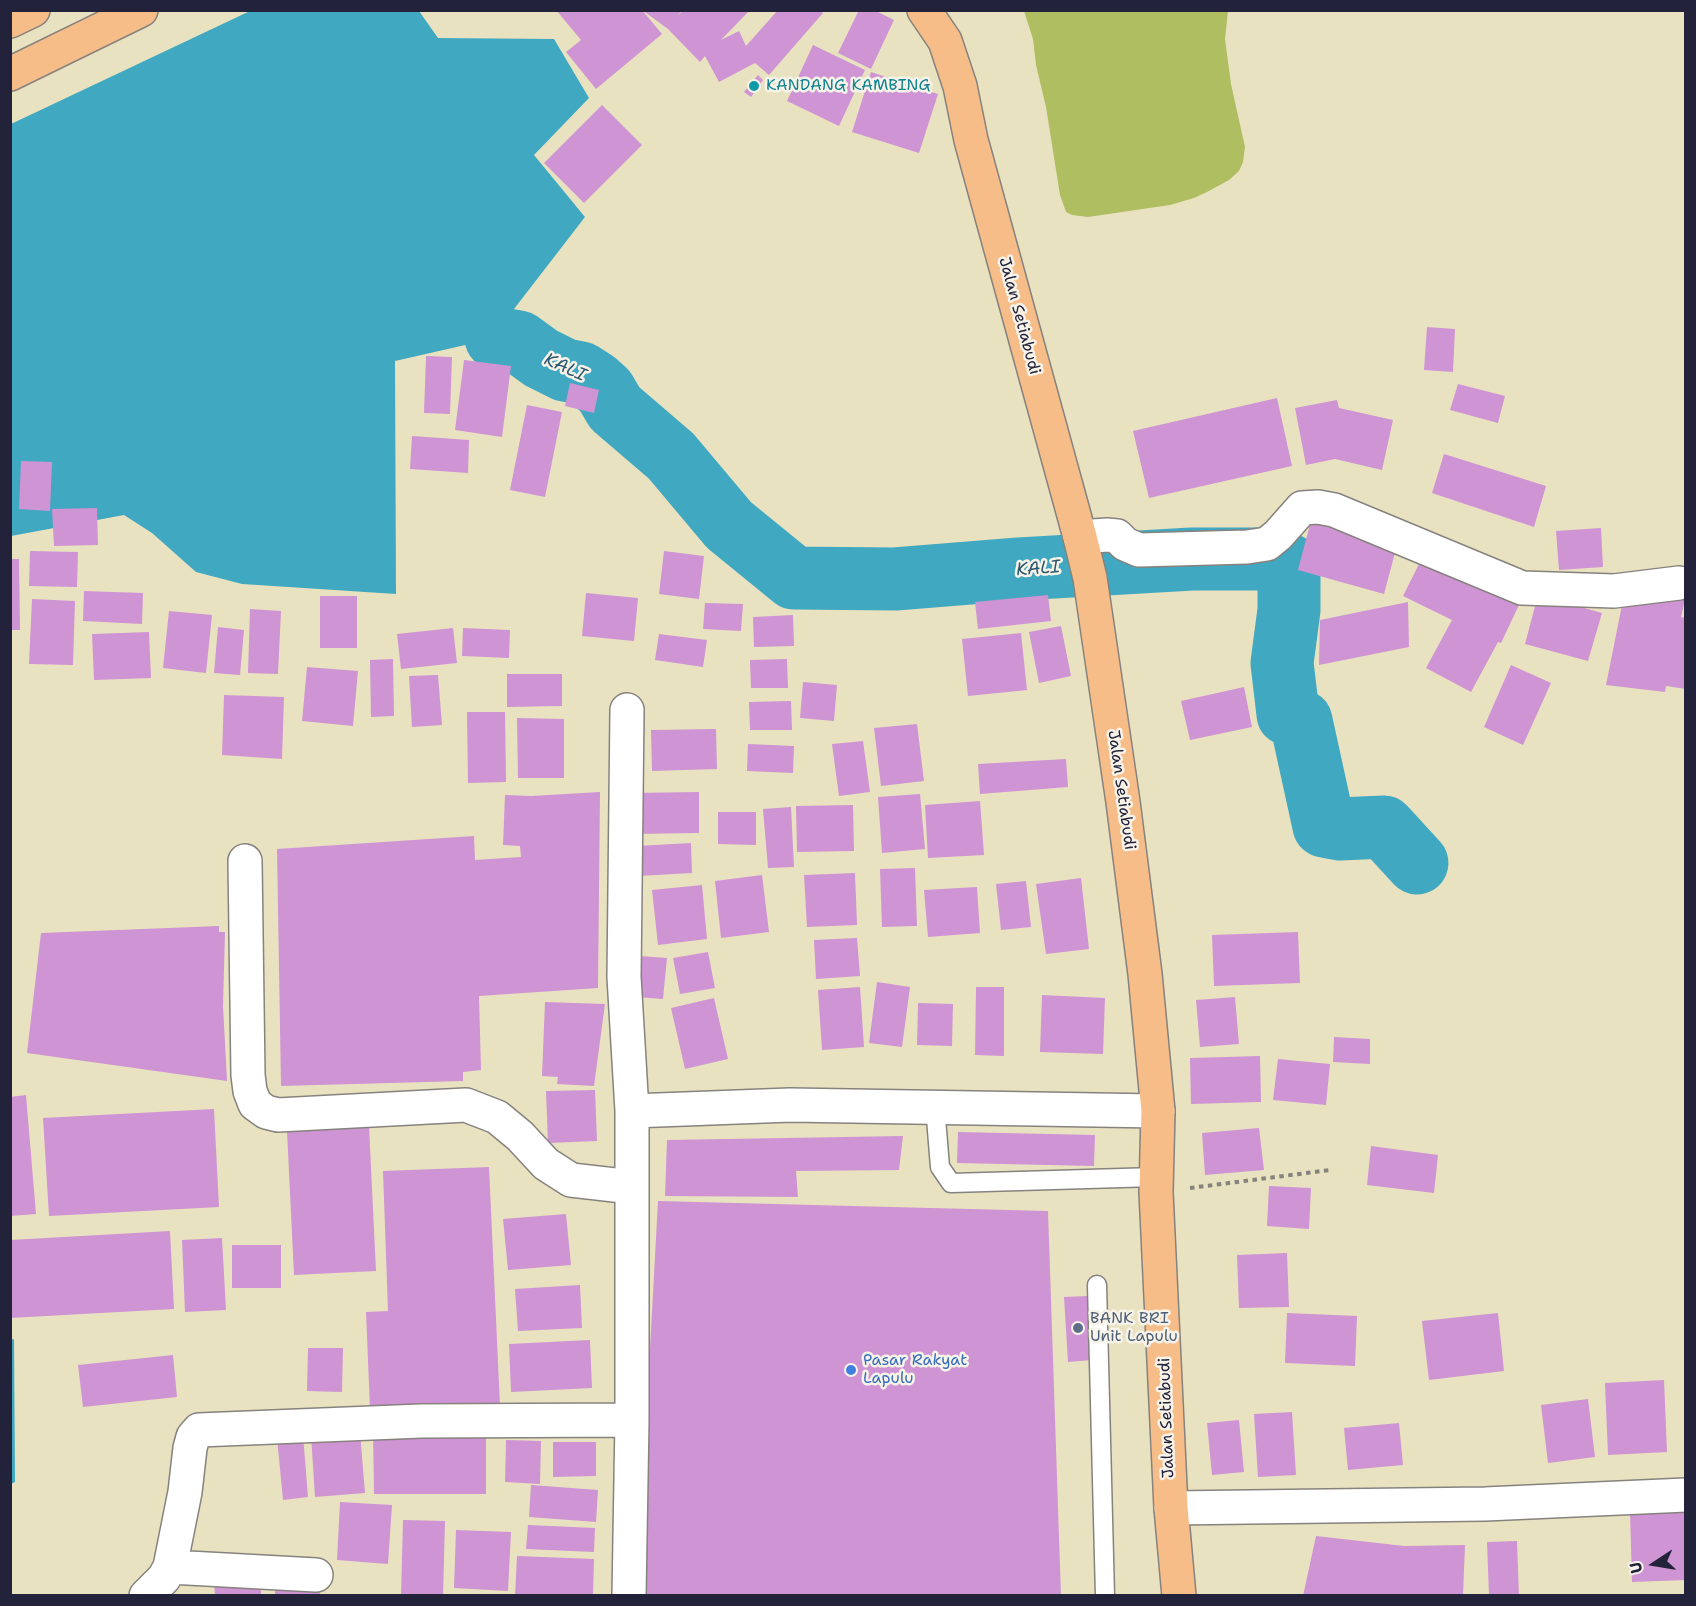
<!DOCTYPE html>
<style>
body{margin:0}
#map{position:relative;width:1696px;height:1606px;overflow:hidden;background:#e9e2c1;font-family:"Shantell Sans",sans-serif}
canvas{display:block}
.frame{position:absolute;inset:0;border:12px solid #22223b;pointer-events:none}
.north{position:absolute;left:1624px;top:1534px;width:60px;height:60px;-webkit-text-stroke:4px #f7f3e8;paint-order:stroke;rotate:258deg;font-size:16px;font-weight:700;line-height:24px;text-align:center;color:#22223b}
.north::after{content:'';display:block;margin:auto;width:21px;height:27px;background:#22223b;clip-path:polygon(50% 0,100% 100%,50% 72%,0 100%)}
</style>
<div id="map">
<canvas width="1696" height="1606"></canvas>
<div class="frame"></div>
<div class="north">U</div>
</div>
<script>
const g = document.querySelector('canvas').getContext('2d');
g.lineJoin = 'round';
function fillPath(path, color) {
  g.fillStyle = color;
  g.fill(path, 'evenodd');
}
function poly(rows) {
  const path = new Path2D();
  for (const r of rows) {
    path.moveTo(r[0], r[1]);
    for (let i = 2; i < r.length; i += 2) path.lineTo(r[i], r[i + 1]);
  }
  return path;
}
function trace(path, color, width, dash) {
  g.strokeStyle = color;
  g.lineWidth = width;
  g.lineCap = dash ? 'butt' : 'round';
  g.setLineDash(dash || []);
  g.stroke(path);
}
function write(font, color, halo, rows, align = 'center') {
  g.font = font + ' "Shantell Sans",sans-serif';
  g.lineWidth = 5;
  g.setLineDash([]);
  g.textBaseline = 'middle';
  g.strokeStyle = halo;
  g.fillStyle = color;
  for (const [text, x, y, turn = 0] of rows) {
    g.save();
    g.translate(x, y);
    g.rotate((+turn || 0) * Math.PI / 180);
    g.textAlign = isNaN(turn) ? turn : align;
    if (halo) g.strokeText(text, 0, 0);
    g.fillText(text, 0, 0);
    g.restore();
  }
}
const green = poly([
 [1024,11,1228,11,1225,39,1231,84,1245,147,1243,162,1239,171,1229,180,1207,192,1194,198,1170,205,1088,217,1072,215,1066,212,1060,195,1046,107,1036,65,1033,39]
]);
const water = poly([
 [250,11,419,11,438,38,554,39,589,98,534,155,585,217,514,309,496,338,395,361,396,594,242,584,196,572,152,533,124,515,11,536,11,124],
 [14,1339,15,1482,11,1484,10,1340]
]);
const river = poly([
 [496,338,519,342,541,358,565,370,581,373,595,382,605,391,615,408,671,456,729,525,794,578,895,579,1019,569,1192,559,1268,559,1289,565,1289,610,1282,663,1288,714,1301,721,1324,826,1340,829,1384,827,1417,863]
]);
const building = poly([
 [556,10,642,10,662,34,596,89,566,52,581,40],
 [642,10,682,10,677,17,683,10,750,10,721,40,739,31,746,46,778,10,820,10,823,13,769,75,755,63,719,82,705,56,700,62,668,29],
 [859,10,874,10,894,20,871,69,838,53],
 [813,45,865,70,839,126,787,101],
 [871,72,938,94,919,153,852,132],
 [758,75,763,80,751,97,744,92],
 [602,105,642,145,584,203,544,163],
 [1427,327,1455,329,1453,372,1424,370],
 [426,356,452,357,450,414,424,413],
 [464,360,511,366,502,437,455,430],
 [570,383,599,390,594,413,565,406],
 [1458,384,1505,396,1498,423,1450,410],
 [1277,398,1292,466,1149,498,1133,431],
 [1337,400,1339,408,1393,420,1382,470,1335,459,1306,465,1295,408],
 [527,405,562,412,545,497,510,490],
 [412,436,469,440,468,473,410,469],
 [1444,454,1546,486,1534,527,1432,493],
 [21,461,52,462,50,511,19,509],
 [97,508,98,545,54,546,52,509],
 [1313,513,1399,538,1384,594,1298,570],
 [1601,528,1603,567,1559,570,1556,531],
 [30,551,78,552,77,587,29,586],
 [664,551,704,556,699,599,659,594],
 [1422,558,1519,605,1501,643,1498,642,1471,692,1426,668,1452,620,1403,596],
 [10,559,19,559,20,630,10,630],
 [84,591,143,593,142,624,83,621],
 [586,593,638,598,634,641,582,636],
 [1048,595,1051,621,978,629,975,602],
 [1538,595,1602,613,1588,661,1525,644],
 [1624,595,1686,595,1681,617,1686,618,1686,689,1666,686,1665,692,1606,685],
 [320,596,357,596,357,648,320,648],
 [32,599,75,601,73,665,29,664],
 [1408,602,1409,647,1319,665,1320,620],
 [705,603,743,604,741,631,703,629],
 [250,609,281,611,278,674,248,673],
 [169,611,212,615,206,673,163,668],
 [793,615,794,646,754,647,753,617],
 [1061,626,1071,676,1039,683,1029,632],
 [218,627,244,630,240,675,214,673],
 [453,628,457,663,401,669,397,634],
 [463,628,510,630,509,658,462,656],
 [149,632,151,678,94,680,92,634],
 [1021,633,1027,690,968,696,962,639],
 [659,634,707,640,703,667,655,660],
 [393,659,394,716,371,717,370,660],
 [787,659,788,688,751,688,750,660],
 [1511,665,1551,683,1523,745,1484,727],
 [307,667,358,671,353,726,302,721],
 [507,674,562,674,562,706,507,707],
 [438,675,442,725,412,727,409,676],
 [803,682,837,685,834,721,800,718],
 [1244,687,1252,727,1190,740,1181,701],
 [224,695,284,697,282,759,222,755],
 [791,701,792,730,750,730,749,702],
 [467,712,505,712,506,782,468,783],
 [517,718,564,719,564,778,518,778],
 [917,724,924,781,881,786,874,728],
 [716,729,717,769,652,771,651,730],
 [863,741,870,792,839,796,832,744],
 [748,744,794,746,793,773,747,771],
 [1066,759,1068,787,980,794,978,764],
 [600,792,598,988,479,996,481,1070,463,1072,463,1081,281,1086,277,849,474,836,475,860,521,857,520,846,503,845,505,795,531,796],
 [699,792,699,833,633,834,632,793],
 [920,794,925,849,882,853,878,797],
 [980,801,984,855,928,858,925,805],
 [853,805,854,851,797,852,796,806],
 [791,807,794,867,768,868,763,809],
 [718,812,756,812,756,845,718,844],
 [691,843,692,873,638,876,636,846],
 [915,868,917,926,882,927,880,869],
 [855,873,857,925,807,927,804,875],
 [762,875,769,932,721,938,715,881],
 [1081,878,1089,949,1046,954,1036,884],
 [1026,881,1031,927,1001,930,996,884],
 [702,885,707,939,658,945,652,890],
 [977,887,980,933,928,937,924,890],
 [219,926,219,932,225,932,223,1006,227,1081,27,1053,41,933],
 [1298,932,1300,983,1214,986,1212,935],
 [857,938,860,976,816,979,814,940],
 [708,952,715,988,680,994,673,958],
 [640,956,667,958,663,999,636,997],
 [877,982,910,987,902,1047,869,1043],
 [860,987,864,1047,822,1050,818,990],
 [976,987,1004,987,1004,1056,975,1055],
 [1042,995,1105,998,1103,1054,1040,1052],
 [1235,997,1239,1044,1200,1047,1196,1000],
 [714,998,728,1059,685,1069,671,1008],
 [545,1002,605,1004,594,1086,557,1084,558,1077,542,1076],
 [918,1003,953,1004,952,1046,917,1045],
 [1334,1037,1370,1039,1370,1064,1333,1062],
 [1260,1056,1261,1102,1191,1104,1190,1058],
 [1278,1059,1330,1064,1326,1105,1273,1100],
 [595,1090,597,1141,548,1143,546,1091],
 [26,1095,36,1214,10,1216,10,1097],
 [214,1109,219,1207,49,1216,43,1118],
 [369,1126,376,1271,294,1275,287,1131],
 [1259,1128,1264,1170,1205,1175,1202,1133],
 [958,1132,1095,1135,1094,1166,957,1163],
 [903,1136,899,1170,796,1171,798,1197,665,1196,667,1140],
 [1371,1146,1438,1155,1434,1193,1367,1185],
 [489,1167,500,1406,370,1409,366,1312,388,1311,383,1171],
 [1269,1186,1311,1188,1309,1229,1267,1226],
 [658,1201,1048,1211,1061,1596,645,1596,643,1478],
 [566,1214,571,1265,508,1270,503,1219],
 [170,1231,174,1309,10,1318,10,1240],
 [222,1238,226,1310,185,1312,182,1240],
 [232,1245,281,1245,281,1288,232,1288],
 [1287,1253,1289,1307,1239,1308,1237,1255],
 [580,1285,582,1328,518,1331,515,1289],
 [1088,1296,1092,1360,1068,1362,1064,1297],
 [1287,1313,1357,1316,1355,1366,1285,1363],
 [1498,1313,1504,1371,1429,1380,1422,1321],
 [590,1340,592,1388,511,1392,509,1344],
 [308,1348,343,1348,342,1392,307,1391],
 [173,1355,177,1397,83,1407,78,1365],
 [1664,1380,1667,1452,1608,1455,1605,1383],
 [1588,1399,1595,1457,1548,1463,1541,1405],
 [1292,1412,1296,1475,1258,1477,1254,1414],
 [1239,1420,1244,1472,1212,1475,1207,1423],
 [1399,1423,1403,1465,1348,1470,1344,1428],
 [373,1428,486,1428,486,1494,374,1494],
 [360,1432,365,1493,315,1497,311,1435],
 [303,1435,308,1497,283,1500,277,1438],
 [506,1440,541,1441,540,1484,505,1482],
 [553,1442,596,1442,596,1476,553,1477],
 [531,1485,598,1490,596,1522,529,1517],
 [340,1502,392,1505,388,1564,337,1560],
 [1686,1509,1686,1580,1632,1582,1630,1511],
 [403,1520,445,1521,443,1596,401,1596],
 [528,1525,595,1528,594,1552,526,1549],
 [456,1530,511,1532,508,1591,454,1588],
 [1316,1536,1404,1546,1465,1545,1463,1596,1303,1596],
 [1517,1541,1519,1596,1489,1596,1487,1542],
 [517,1556,594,1559,593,1596,515,1596],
 [261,1578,261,1596,215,1596,214,1580],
 [275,1581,320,1583,320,1596,275,1596]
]);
const path = poly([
 [1190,1188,1330,1170]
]);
const service = poly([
 [935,1106,940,1167,951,1183,1156,1177],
 [1097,1285,1105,1596]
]);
const minor = poly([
 [1080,537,1107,535,1117,536,1125,544,1139,550,1247,547,1267,544,1278,535,1302,508,1318,507,1334,510,1522,588,1614,591,1679,583],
 [627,710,624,977,632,1111],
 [245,861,248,1075,250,1091,255,1104,266,1112,278,1115,466,1105,497,1117,520,1136,546,1164,571,1180,632,1187],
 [1171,1508,1485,1504,1686,1495],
 [170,1567,316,1575],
 [146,1596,164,1578,170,1567,185,1492,190,1448,193,1437,199,1430,421,1421,632,1420],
 [629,1596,632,1420,632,1111,790,1105,1158,1111]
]);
const trunk = poly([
 [924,10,945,41,960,86,971,140,1080,537,1090,578,1123,802,1145,974,1158,1111,1156,1192,1171,1508,1179,1596],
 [10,21,33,10],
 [10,74,141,10]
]);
const markers = [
 [754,86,6,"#0f9aa8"],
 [1078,1328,6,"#5c6f8a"],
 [851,1370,6,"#3f7fe0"]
];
const cultureNames = [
 ["KANDANG KAMBING",766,86]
];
const streetNames = [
 ["Jalan Setiabudi",1019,316,75],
 ["Jalan Setiabudi",1121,790,82],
 ["Jalan Setiabudi",1167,1418,-92]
];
const serviceNames = [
 ["BANK BRI",1090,1319],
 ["Unit Lapulu",1090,1337]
];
const shopNames = [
 ["Pasar Rakyat",863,1361],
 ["Lapulu",863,1379]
];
const waterNames = [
 ["KALI",565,368,24],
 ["KALI",1038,569,-4]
];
fillPath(green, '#afbe61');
fillPath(water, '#40a8c0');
trace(river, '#40a8c0', 63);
fillPath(building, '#cf94d3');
trace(service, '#86827e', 21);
trace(minor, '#86827e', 36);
trace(trunk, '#86827e', 36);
trace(path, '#86827e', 4, [4.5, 4.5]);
trace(service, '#fff', 18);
trace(minor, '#fff', 33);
trace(trunk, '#f7bd88', 33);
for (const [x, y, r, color] of markers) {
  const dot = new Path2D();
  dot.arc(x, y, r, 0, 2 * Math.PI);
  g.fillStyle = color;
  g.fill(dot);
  trace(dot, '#f7f3e8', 2);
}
write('16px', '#0d838f', '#f7f3e8', cultureNames, 'left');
write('16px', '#22223b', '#f7f3e8', streetNames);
write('16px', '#4e5e75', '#f7f3e8', serviceNames, 'left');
write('16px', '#366cbe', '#f7f3e8', shopNames, 'left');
write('italic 18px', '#2e5870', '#f7f3e8', waterNames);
</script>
